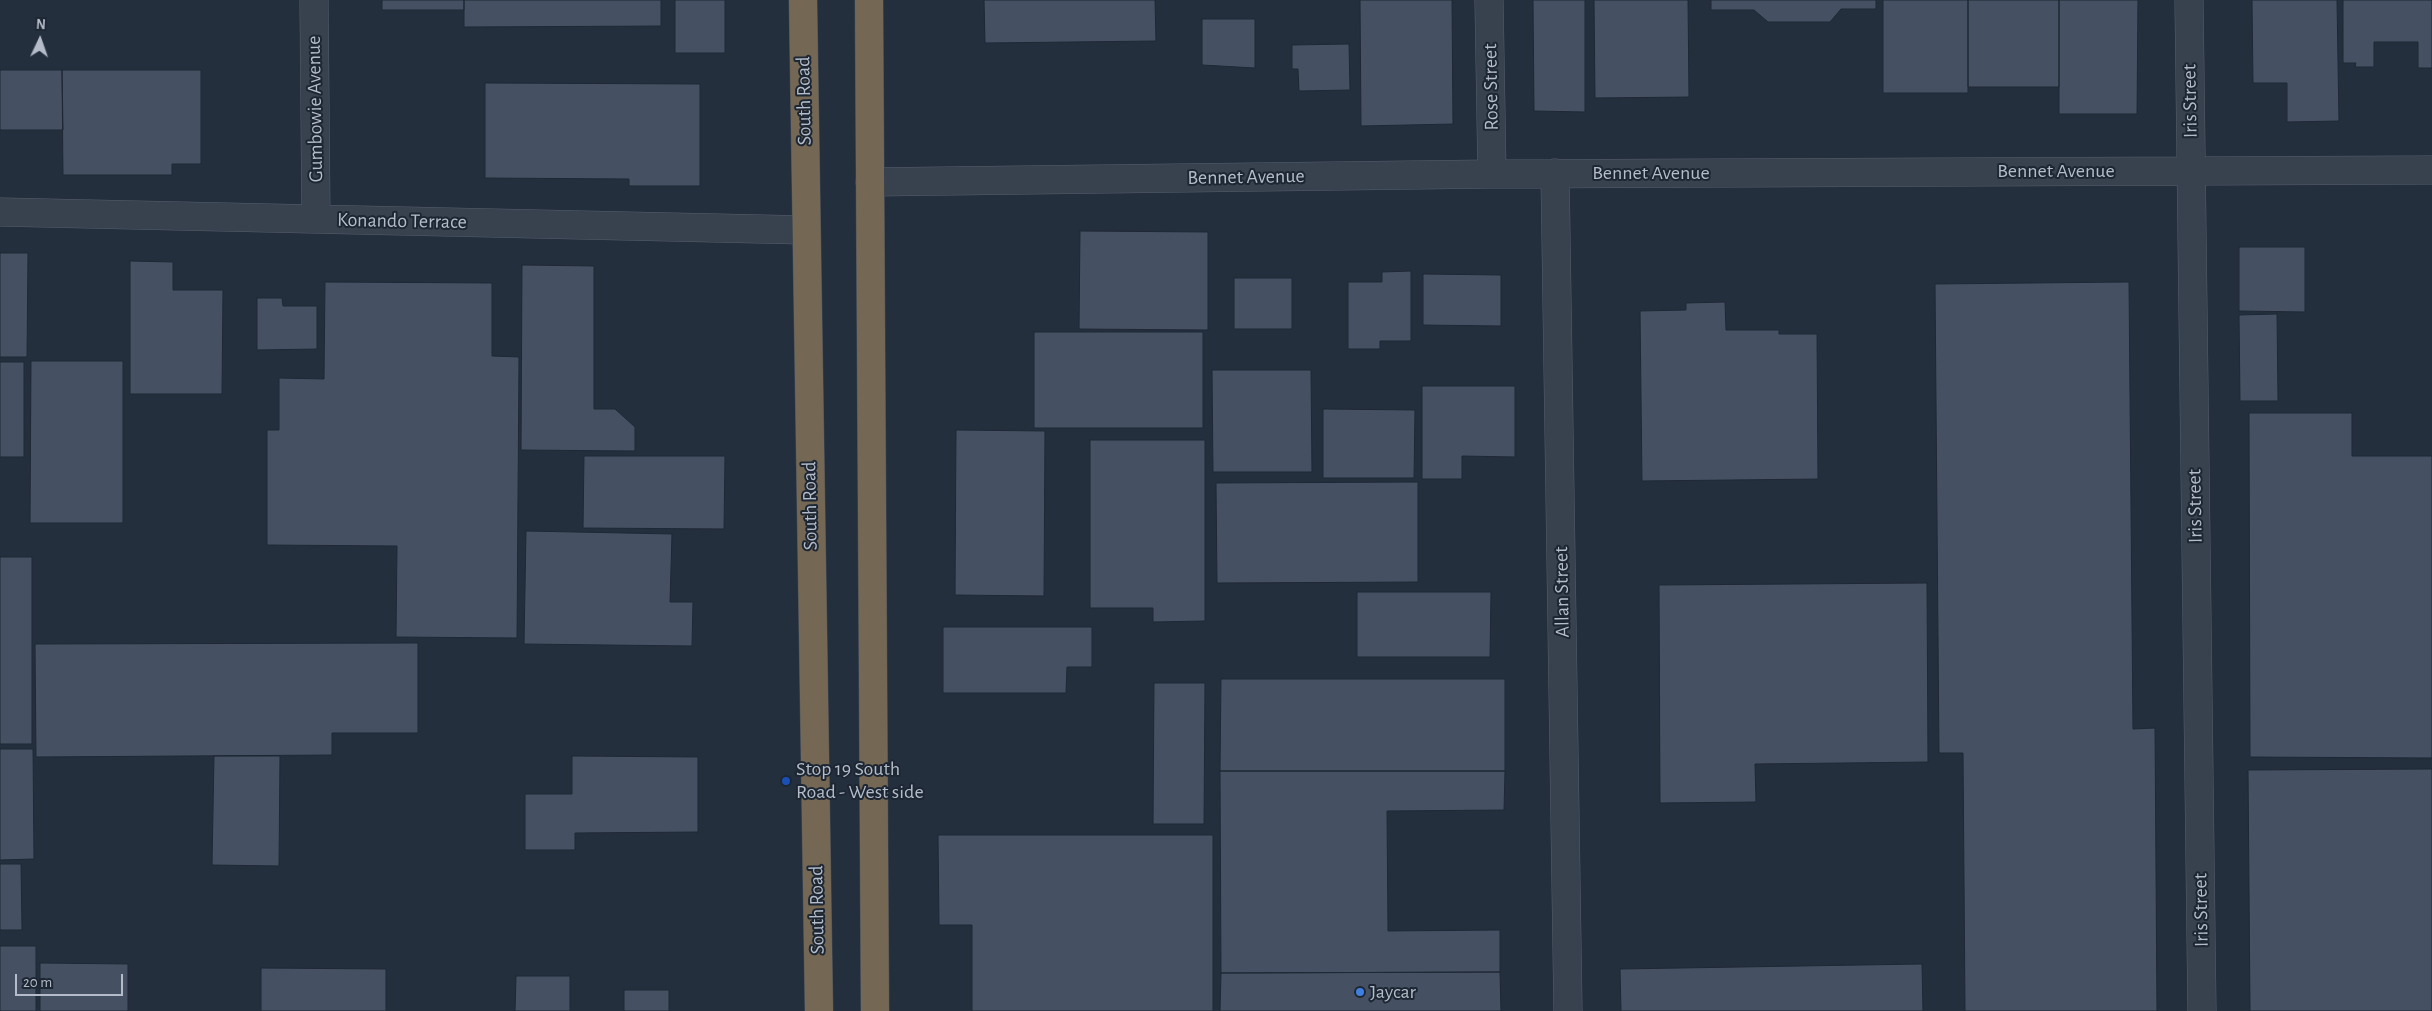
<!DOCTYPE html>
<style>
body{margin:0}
#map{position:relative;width:2432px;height:1011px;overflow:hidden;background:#242f3e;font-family:"Alegreya Sans",sans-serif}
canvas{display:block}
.north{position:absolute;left:15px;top:15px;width:50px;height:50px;-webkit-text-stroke:4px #1d2633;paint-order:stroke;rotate:3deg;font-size:14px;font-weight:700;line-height:20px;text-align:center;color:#b4bcc9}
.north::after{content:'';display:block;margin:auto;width:18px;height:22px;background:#b4bcc9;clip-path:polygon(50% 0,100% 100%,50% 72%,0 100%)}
.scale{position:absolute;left:15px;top:974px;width:108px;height:22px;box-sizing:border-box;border:2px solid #b4bcc9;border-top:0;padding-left:6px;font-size:15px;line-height:18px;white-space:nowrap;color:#b4bcc9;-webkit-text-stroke:4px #1d2633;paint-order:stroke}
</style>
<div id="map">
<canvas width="2432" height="1011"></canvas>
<div class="north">N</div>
<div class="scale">20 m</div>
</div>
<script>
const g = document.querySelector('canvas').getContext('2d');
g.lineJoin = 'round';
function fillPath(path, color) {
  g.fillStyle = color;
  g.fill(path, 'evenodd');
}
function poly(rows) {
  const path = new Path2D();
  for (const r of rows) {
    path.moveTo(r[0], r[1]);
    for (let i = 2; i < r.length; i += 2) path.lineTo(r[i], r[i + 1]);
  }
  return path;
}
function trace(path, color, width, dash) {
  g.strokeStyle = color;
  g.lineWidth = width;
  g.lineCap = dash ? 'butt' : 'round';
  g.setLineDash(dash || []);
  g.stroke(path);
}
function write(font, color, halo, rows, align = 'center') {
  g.font = font + ' "Alegreya Sans",sans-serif';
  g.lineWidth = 4;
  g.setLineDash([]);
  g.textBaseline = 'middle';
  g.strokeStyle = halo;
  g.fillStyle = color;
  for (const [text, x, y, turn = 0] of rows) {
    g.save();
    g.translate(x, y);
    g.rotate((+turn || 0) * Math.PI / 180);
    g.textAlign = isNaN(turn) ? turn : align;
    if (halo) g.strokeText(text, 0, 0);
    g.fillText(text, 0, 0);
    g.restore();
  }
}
const building = poly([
 [382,0,464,0,464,10,382,10,382,0],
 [464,0,661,0,661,26,464,27,464,0],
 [675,0,725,0,725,53,675,53,675,0],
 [984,0,1155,0,1156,41,985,43,984,0],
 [1360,0,1452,0,1453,124,1361,126,1360,0],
 [1533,0,1585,0,1585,112,1534,111,1533,0],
 [1594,0,1688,0,1689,97,1595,98,1594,0],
 [1711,0,1876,0,1876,9,1841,9,1830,22,1768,22,1754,10,1711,10,1711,0],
 [1883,0,1968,0,1968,93,1883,93,1883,0],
 [1968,0,2059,0,2059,87,1968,87,1968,0],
 [2059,0,2138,0,2137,114,2059,114,2059,0],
 [2252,0,2337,0,2339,121,2287,122,2287,83,2253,83,2252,0],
 [2343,0,2432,0,2432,68,2418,68,2418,42,2374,42,2374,67,2355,67,2356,63,2343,63,2343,0],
 [1202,19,1255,19,1255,68,1202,65,1202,19],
 [1349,44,1350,90,1299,91,1298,69,1292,69,1292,45,1349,44],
 [0,70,62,70,63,130,0,130,0,70],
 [62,70,201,70,201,164,172,164,172,175,63,175,62,70],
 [485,83,700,84,700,186,629,186,629,179,485,178,485,83],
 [1080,231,1208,232,1208,330,1079,329,1080,231],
 [2239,247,2305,247,2305,312,2239,311,2239,247],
 [0,253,28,253,27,357,0,357,0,253],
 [130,261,173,262,173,290,223,290,222,394,130,394,130,261],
 [522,265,594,266,594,409,615,409,635,427,635,451,521,450,522,265],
 [1411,271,1411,341,1380,341,1380,349,1348,349,1348,282,1382,282,1382,272,1411,271],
 [1423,274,1501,275,1501,326,1423,325,1423,274],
 [1234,278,1292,278,1292,329,1234,329,1234,278],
 [325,282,492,283,492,356,519,357,517,638,396,637,397,546,267,545,267,430,279,430,279,378,324,379,325,282],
 [2129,282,2133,729,2155,728,2157,1011,1965,1011,1963,753,1939,753,1935,284,2129,282],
 [257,298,282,298,283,306,317,306,317,349,257,350,257,298],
 [1725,302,1726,330,1779,330,1779,334,1817,334,1818,479,1642,481,1640,311,1686,310,1686,303,1725,302],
 [2277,314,2278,401,2240,401,2239,315,2277,314],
 [1034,332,1203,332,1203,428,1034,428,1034,332],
 [31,361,123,361,123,523,30,523,31,361],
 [0,362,24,362,24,457,0,457,0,362],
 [1212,370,1311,370,1312,472,1213,472,1212,370],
 [1422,386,1515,386,1515,457,1462,456,1462,479,1422,479,1422,386],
 [1323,409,1415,410,1414,478,1323,478,1323,409],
 [2249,413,2352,413,2352,456,2432,456,2432,758,2250,757,2249,413],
 [956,430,1045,431,1044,596,955,595,956,430],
 [1090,440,1205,440,1205,621,1153,622,1153,608,1090,608,1090,440],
 [584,456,725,456,724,529,583,528,584,456],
 [1418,482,1418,582,1217,583,1216,483,1418,482],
 [526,531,672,534,670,602,693,602,692,646,524,644,526,531],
 [0,557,32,557,32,744,0,744,0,557],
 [1927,583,1928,762,1755,764,1756,802,1660,803,1659,585,1927,583],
 [1357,592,1491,592,1490,657,1357,657,1357,592],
 [943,627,1092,627,1092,667,1067,667,1066,693,943,693,943,627],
 [418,643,418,733,332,733,332,755,36,757,35,644,418,643],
 [1221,679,1505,679,1505,771,1220,771,1221,679],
 [1154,683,1205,683,1204,824,1153,824,1154,683],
 [0,749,33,749,34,859,0,860,0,749],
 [214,756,280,756,279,866,212,865,214,756],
 [572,756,698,757,698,832,575,833,575,850,525,850,525,794,572,794,572,756],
 [2432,769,2432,1011,2250,1011,2248,770,2432,769],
 [1220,771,1505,771,1504,810,1387,811,1388,931,1500,930,1500,972,1221,973,1220,771],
 [938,835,1213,835,1213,1011,972,1011,972,925,939,925,938,835],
 [0,864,21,864,22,930,0,930,0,864],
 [0,946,36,946,36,1011,0,1011,0,946],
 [40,963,128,964,128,1011,40,1011,40,963],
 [1922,964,1923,1011,1621,1011,1620,969,1922,964],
 [261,968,386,969,386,1011,261,1011,261,968],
 [1500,972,1501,1011,1220,1011,1221,973,1500,972],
 [516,976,570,976,570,1011,515,1011,516,976],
 [624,990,669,990,669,1011,624,1011,624,990]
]);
const street = poly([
 [314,0,316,219],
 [1489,0,1492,174],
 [2189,0,2202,1011],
 [1555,173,1568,1011],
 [870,182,1492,174,2432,170],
 [0,212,805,230]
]);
const highway = poly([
 [803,0,819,1011],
 [869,0,875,1011]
]);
const markers = [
 [786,781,5,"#1a4fb4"],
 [1360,992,5,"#3f7fe0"]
];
const streetNames = [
 ["Rose Street",1491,87,-91],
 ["South Road",804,101,-91],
 ["Iris Street",2190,101,-91],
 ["Gumbowie Avenue",315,109,-91],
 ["Bennet Avenue",2056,171],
 ["Bennet Avenue",1651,173],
 ["Bennet Avenue",1246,177,-1],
 ["Konando Terrace",402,221,1],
 ["South Road",810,506,-91],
 ["Iris Street",2195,506,-91],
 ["Allan Street",1562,592,-91],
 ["South Road",817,910,-91],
 ["Iris Street",2201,910,-91]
];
const poiNames = [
 ["Stop 19 South",796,769],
 ["Road - West side",796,792],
 ["Jaycar",1370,992]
];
fillPath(building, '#455162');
trace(building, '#1f2835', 1);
trace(street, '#565f6c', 29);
trace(highway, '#434c59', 29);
trace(street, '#38414e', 28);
trace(highway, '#746855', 28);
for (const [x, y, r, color] of markers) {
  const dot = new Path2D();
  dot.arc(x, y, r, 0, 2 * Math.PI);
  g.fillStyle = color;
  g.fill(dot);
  trace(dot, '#1d2633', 2);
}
write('20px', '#b4bcc9', '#1d2633', streetNames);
write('20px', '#b4bcc9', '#1d2633', poiNames, 'left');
</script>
